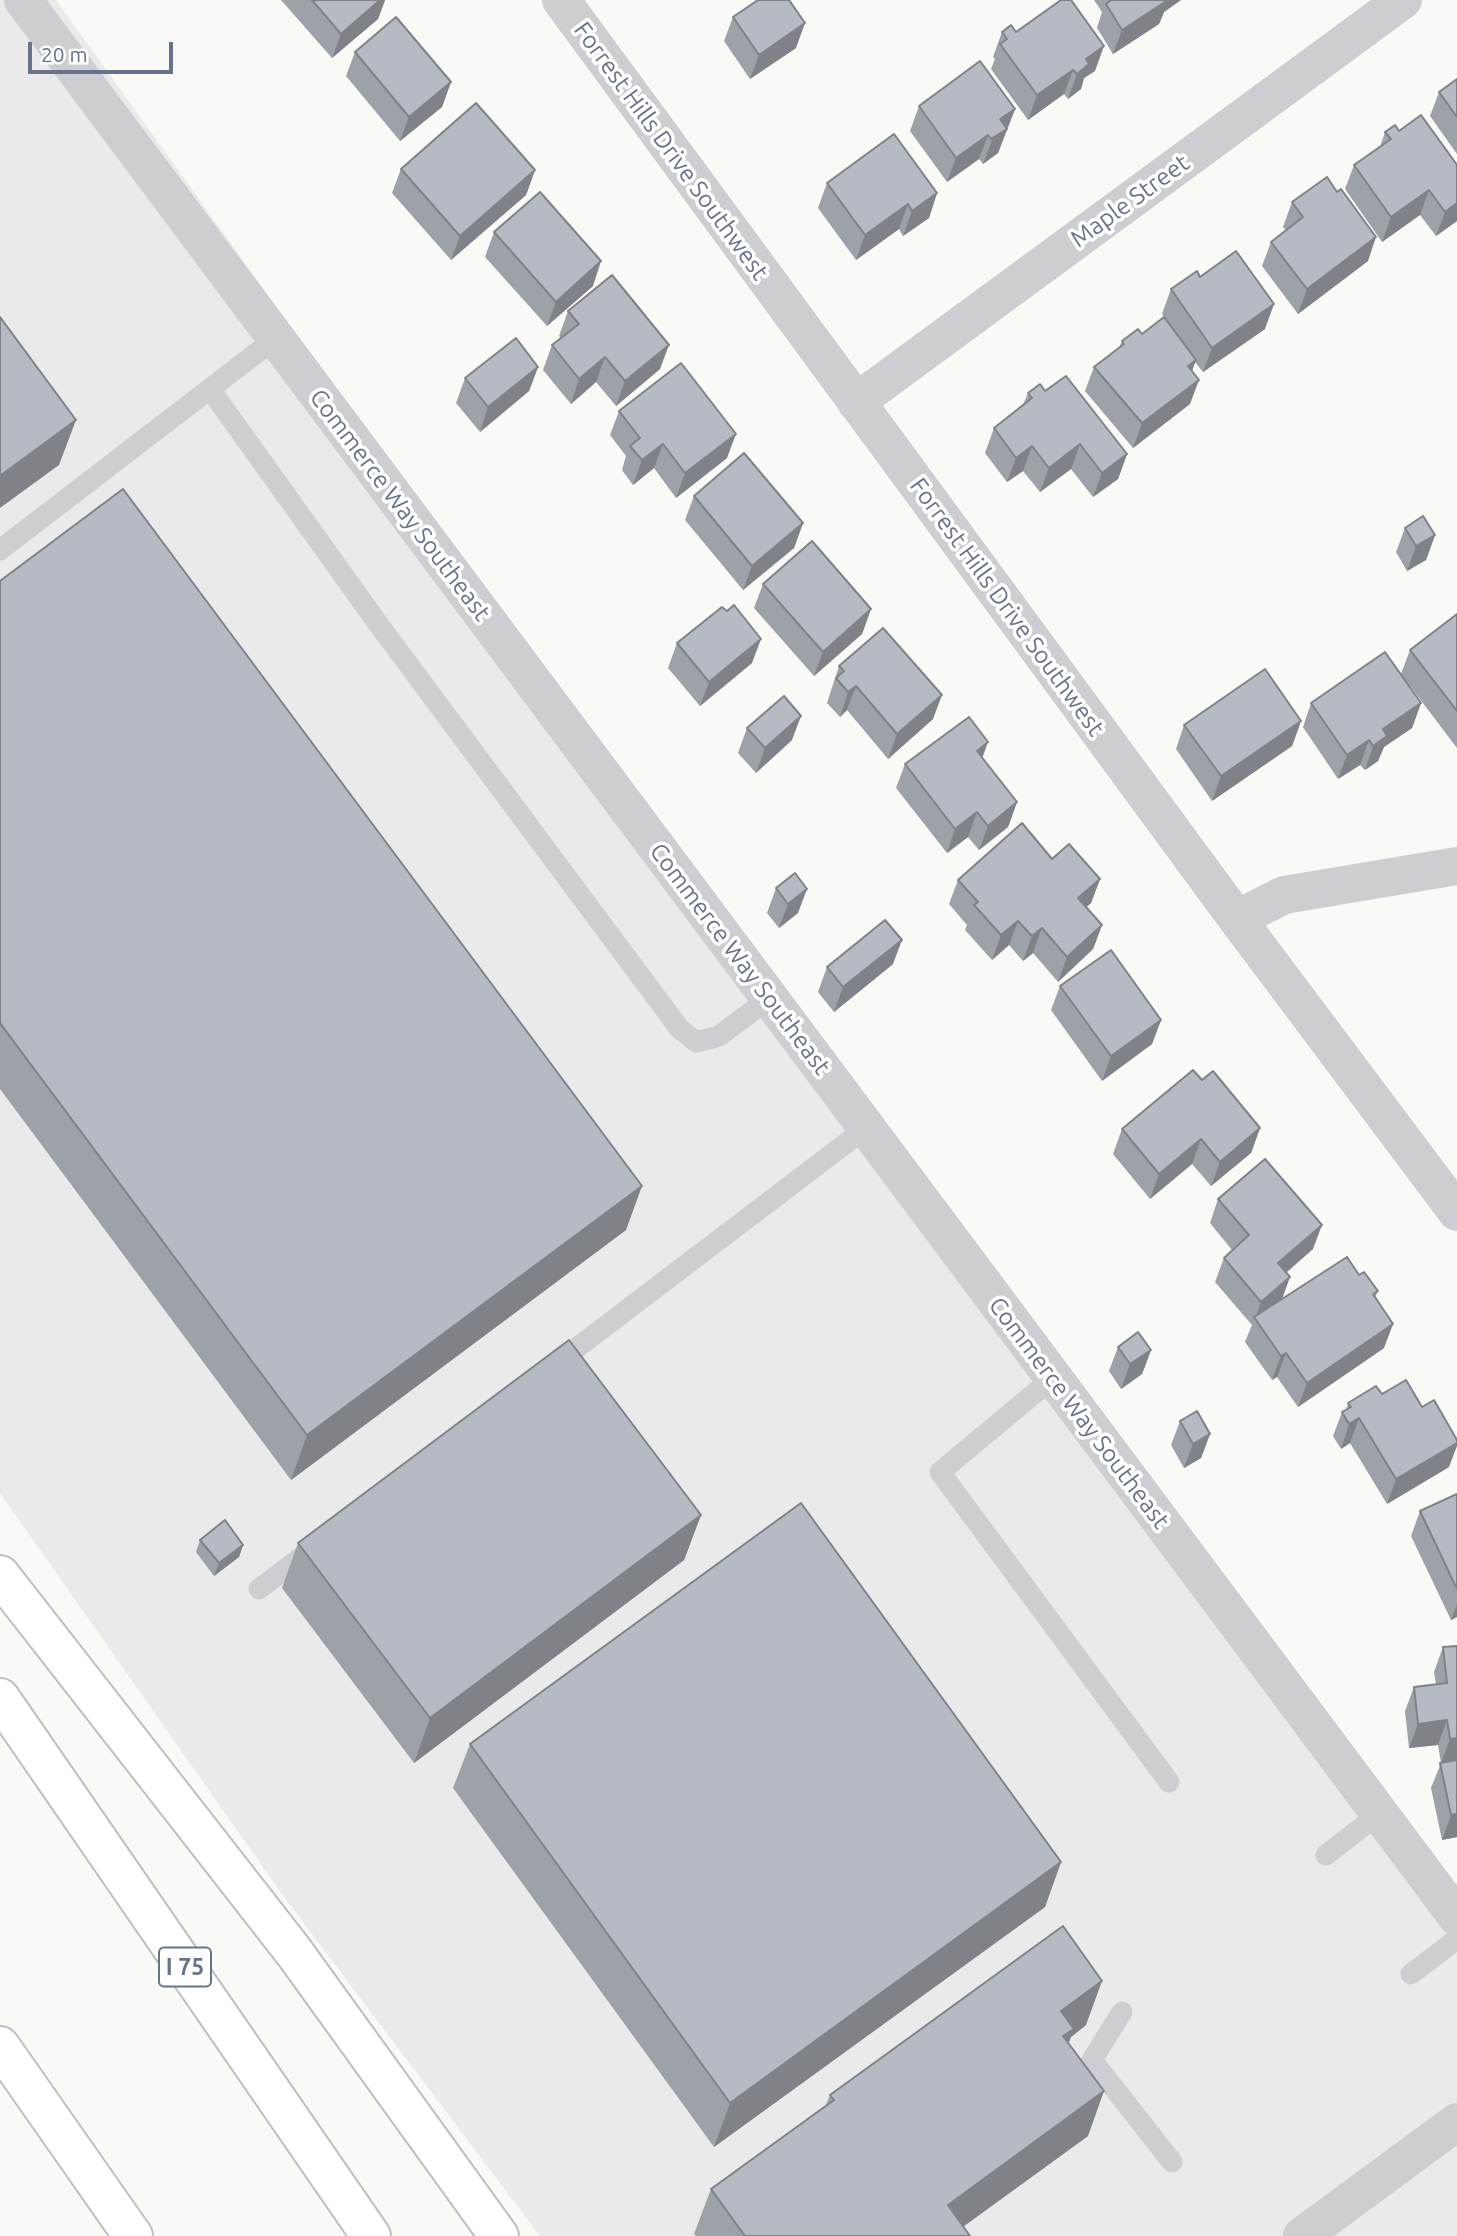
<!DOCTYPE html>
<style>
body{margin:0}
#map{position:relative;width:1457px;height:2236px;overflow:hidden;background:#f9f9f6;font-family:Ubuntu,sans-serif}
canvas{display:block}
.scale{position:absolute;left:28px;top:42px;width:145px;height:32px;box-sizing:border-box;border:4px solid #66738a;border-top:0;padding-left:9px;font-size:21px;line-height:24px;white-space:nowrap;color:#66738a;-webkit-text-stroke:5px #fff;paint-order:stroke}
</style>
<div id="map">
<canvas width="1457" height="2236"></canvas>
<div class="scale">20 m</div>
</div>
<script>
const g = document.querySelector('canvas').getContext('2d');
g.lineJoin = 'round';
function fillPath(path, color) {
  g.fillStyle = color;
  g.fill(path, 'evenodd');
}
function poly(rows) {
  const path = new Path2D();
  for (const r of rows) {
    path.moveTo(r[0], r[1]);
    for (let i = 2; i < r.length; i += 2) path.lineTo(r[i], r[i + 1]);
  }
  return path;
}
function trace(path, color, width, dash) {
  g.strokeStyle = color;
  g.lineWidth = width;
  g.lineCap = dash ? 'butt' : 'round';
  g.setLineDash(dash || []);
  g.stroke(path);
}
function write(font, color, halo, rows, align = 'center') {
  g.font = font + ' Ubuntu,sans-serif';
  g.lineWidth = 7;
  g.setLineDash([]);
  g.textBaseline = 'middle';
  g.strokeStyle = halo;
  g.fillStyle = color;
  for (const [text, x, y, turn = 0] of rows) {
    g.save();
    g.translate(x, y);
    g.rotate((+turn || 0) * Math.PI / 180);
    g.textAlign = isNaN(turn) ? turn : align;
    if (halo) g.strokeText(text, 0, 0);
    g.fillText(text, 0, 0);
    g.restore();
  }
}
const built = poly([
 [0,0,56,0,286,320,1457,1907,1457,2236,540,2236,284,1897,0,1493]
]);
const service = poly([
 [210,389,379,625,679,1028,696,1042,719,1036,770,998],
 [0,550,276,338],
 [553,1366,866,1128],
 [1053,1378,940,1472,1169,1782],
 [259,1589,313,1548],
 [1326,1855,1379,1814],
 [1411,1974,1457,1939],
 [1122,2012,1092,2060,1172,2162]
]);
const minor = poly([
 [23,0,1457,1917],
 [561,0,1237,919,1457,1212],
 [856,402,1403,0],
 [1237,919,1284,895,1457,866]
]);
const tertiary = poly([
 [1302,2236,1457,2122]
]);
const motorway = poly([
 [0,1575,294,1952,499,2236],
 [0,1698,371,2236],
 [0,2046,133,2236]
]);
const wall = poly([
 [281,0,385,0,378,19,332,58],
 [1094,0,1181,0,1164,12,1159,24,1113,54,1097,28,1102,12],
 [733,17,796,48,750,79,724,41],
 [1002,32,1016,32,1095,71,1084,78,1081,89,1068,99,1064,94,1028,120,991,69,995,59,993,57],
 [355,52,451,82,442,107,400,141,346,76],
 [1457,79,1457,154,1430,116,1439,92],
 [919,106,1015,109,998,153,983,164,979,159,947,182,910,131],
 [1399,131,1457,221,1436,236,1420,215,1382,242,1345,189,1354,165,1380,147,1385,132],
 [401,169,535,170,526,195,451,260,392,193],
 [827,183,937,193,929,218,903,236,899,229,856,260,818,208],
 [1337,192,1368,261,1298,314,1262,266,1271,242,1286,230,1283,227,1292,202],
 [494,232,593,286,547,326,485,257],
 [1200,277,1265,329,1203,372,1195,362,1192,371,1190,404,1133,448,1085,391,1094,367,1119,348,1122,341,1142,334,1168,322,1162,314,1171,289],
 [568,311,660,369,616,406,596,382,571,404,543,370,552,345,561,338,559,336],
 [538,367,529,391,480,432,456,403,465,378],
 [1045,391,1127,454,1118,479,1093,497,1071,469,1040,492,1023,471,1007,482,985,453,994,428,1023,405,1028,393],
 [619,411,727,458,676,498,654,468,633,485,622,470,626,456,610,435],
 [694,496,803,523,794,548,743,590,685,520],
 [1405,528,1435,535,1426,560,1407,571,1396,552],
 [0,581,626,1230,291,1480,0,1089],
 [763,584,871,609,862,634,814,676,754,608],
 [1457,614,1457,748,1401,674,1410,650],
 [677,643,752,663,700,706,668,668],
 [839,666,933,719,888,759,847,710,840,717,827,703],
 [1311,703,1421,703,1412,728,1384,747,1378,761,1365,770,1360,765,1338,779,1303,727],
 [1301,721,1292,746,1212,801,1176,749,1184,725],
 [747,728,792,740,756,773,738,753],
 [983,758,1017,802,1008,827,979,850,968,837,947,853,896,788,905,764],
 [1100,879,1091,903,1086,907,1102,925,1093,949,1058,982,1033,953,1023,961,1009,945,992,960,965,930,967,925,949,904,958,880],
 [776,888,798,913,779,928,767,913],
 [893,964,834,1012,818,992,827,967],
 [1060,986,1161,1020,1152,1044,1102,1081,1051,1010],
 [1202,1080,1260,1128,1251,1153,1211,1186,1192,1164,1150,1199,1113,1154,1122,1129],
 [1218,1199,1313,1249,1286,1273,1282,1299,1359,1275,1378,1291,1375,1298,1384,1348,1298,1407,1277,1377,1272,1380,1245,1342,1252,1325,1215,1282,1224,1258,1232,1250,1210,1223],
 [1118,1347,1151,1350,1142,1374,1121,1389,1109,1371],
 [1382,1394,1449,1467,1387,1504,1350,1443,1341,1449,1333,1436,1342,1412,1346,1410,1348,1403],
 [1180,1421,1210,1434,1201,1458,1184,1468,1171,1445],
 [1457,1494,1457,1617,1451,1620,1411,1536,1420,1511],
 [701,1515,684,1560,414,1763,282,1588,298,1543],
 [200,1540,243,1545,239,1557,214,1576,196,1552],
 [1457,1646,1457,1837,1442,1840,1431,1788,1441,1763,1438,1745,1409,1748,1405,1711,1414,1687,1436,1684,1434,1672,1443,1647],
 [470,1744,1061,1862,1045,1907,714,2147,453,1788],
 [1086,2025,1071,2037,1068,2043,1088,2136,963,2227,970,2236,696,2236,694,2234,711,2189,826,2105,830,2095]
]);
const shadedWall = poly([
 [380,0,385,0,378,19,332,58,341,34],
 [1162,0,1181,0,1164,12,1159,24,1113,54,1122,30],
 [805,23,796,48,750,79,759,55],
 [1104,46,1095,71,1084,78,1081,89,1068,99,1077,74,1086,59],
 [1073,70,1064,94,1028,120,1037,95],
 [451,82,442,107,400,141,409,117],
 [1015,109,998,153,983,164,1000,119],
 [988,135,979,159,947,182,956,158],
 [535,170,526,195,451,260,460,236],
 [1429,190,1420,215,1382,242,1391,217],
 [937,193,929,218,903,236,912,211],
 [1457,203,1457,221,1436,236,1445,212],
 [908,204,899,229,856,260,865,235],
 [1376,237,1368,261,1298,314,1307,289],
 [601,261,593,286,547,326,556,302],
 [1274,304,1265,329,1203,372,1212,348],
 [669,345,660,369,616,406,625,381],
 [605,357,596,382,571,404,579,379],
 [1196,360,1187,384,1188,366],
 [538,367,529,391,480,432,488,407],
 [1199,380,1190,404,1133,448,1142,423],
 [76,420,59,465,0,508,0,476],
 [736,434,727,458,676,498,685,473],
 [663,444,654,468,633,485,642,460],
 [1080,444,1071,469,1040,492,1049,468],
 [1032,446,1023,471,1007,482,1016,458],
 [1127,454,1118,479,1093,497,1102,473],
 [803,523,794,548,743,590,752,566],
 [1435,535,1426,560,1407,571,1416,546],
 [871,609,862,634,814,676,823,652],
 [761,639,752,663,700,706,709,682],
 [856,686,847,710,840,717,848,692],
 [942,695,933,719,888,759,897,734],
 [1421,703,1412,728,1384,747,1378,761,1365,770,1373,746,1383,729],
 [801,716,792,740,756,773,765,748],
 [1301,721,1292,746,1212,801,1221,776],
 [1369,740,1360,765,1338,779,1347,755],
 [988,742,979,767,977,751],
 [1017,802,1008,827,979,850,988,826],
 [977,812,968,837,947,853,955,829],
 [1100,879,1091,903,1069,923,1078,898],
 [807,889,798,913,779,928,788,904],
 [1018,921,1009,945,992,960,1001,935],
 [1102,925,1093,949,1058,982,1067,957],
 [1042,928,1033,953,1023,961,1032,936],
 [902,940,893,964,834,1012,843,987],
 [1161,1020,1152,1044,1102,1081,1111,1056],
 [1260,1128,1251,1153,1211,1186,1220,1162],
 [1201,1139,1192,1164,1150,1199,1159,1174],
 [642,1186,626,1230,291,1480,307,1435],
 [1322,1225,1313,1249,1269,1287,1278,1263],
 [1290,1277,1281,1302,1255,1319,1261,1302],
 [1393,1324,1384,1348,1298,1407,1307,1383],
 [1151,1350,1142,1374,1121,1389,1130,1364],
 [1286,1353,1277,1377,1272,1380,1281,1356],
 [1359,1418,1350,1443,1341,1449,1349,1424],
 [1210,1434,1201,1458,1184,1468,1193,1444],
 [1457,1443,1457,1446,1449,1467,1387,1504,1396,1479],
 [701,1515,684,1560,414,1763,430,1718],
 [243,1545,239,1557,214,1576,219,1563],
 [1457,1604,1457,1617,1451,1620],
 [1447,1720,1438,1745,1409,1748,1418,1724],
 [1457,1738,1457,1761,1441,1763,1450,1739],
 [1457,1814,1457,1837,1442,1840,1451,1815],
 [1061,1862,1045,1907,714,2147,730,2103],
 [1102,1981,1086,2025,1071,2037,1057,2073,1061,2011],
 [1104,2091,1088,2136,950,2236,948,2205]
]);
const building = poly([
 [312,0,380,0,341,34,312,0],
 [758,0,789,0,805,23,759,55,733,17,758,0],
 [1061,0,1071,0,1104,46,1086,59,1089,64,1077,74,1073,70,1037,95,1000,44,1007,39,1002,32,1011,25,1016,32,1061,0],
 [1111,0,1168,0,1122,30,1106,4,1111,0],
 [396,17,451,82,409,117,355,52,396,17],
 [980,61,1015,109,1000,119,1007,129,991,139,988,135,956,158,919,106,980,61],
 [1457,79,1457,117,1439,92,1457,79],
 [476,103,535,170,460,236,401,169,476,103],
 [1421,115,1457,165,1457,203,1445,212,1429,190,1391,217,1354,165,1391,139,1385,132,1395,125,1399,131,1421,115],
 [894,134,937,193,912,211,908,204,865,235,827,183,894,134],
 [1327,177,1337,192,1341,189,1376,237,1307,289,1271,242,1303,217,1292,202,1327,177],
 [540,192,601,261,556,302,494,232,540,192],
 [1236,251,1274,304,1212,348,1171,289,1197,271,1200,277,1236,251],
 [612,275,669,345,625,381,605,357,579,379,552,345,579,324,568,311,612,275],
 [0,317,76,420,0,476,0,317],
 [1164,317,1196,360,1188,366,1199,380,1142,423,1094,367,1124,344,1122,341,1138,329,1142,334,1164,317],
 [516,338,538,367,488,407,465,378,516,338],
 [681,363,736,434,685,473,663,444,642,460,630,446,640,438,619,411,681,363],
 [1066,376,1127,454,1102,473,1080,444,1049,468,1032,446,1016,458,994,428,1032,398,1028,393,1040,384,1045,391,1066,376],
 [744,453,803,523,752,566,694,496,744,453],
 [123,489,642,1186,307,1435,0,1023,0,581,123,489],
 [1423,516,1435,535,1416,546,1405,528,1423,516],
 [812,541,871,609,823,652,763,584,812,541],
 [734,605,761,639,709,682,677,643,722,607,727,611,734,605],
 [1457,614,1457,711,1410,650,1457,614],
 [883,628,942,695,897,734,856,686,848,692,836,678,844,671,839,666,883,628],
 [1385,652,1421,703,1383,729,1387,736,1373,746,1369,740,1347,755,1311,703,1385,652],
 [1265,669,1301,721,1221,776,1184,725,1265,669],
 [784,696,801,716,765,748,747,728,784,696],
 [969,717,988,742,977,751,1017,802,988,826,977,812,955,829,905,764,969,717],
 [1022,823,1052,859,1069,844,1100,879,1078,898,1102,925,1067,957,1042,928,1032,936,1018,921,1001,935,974,905,978,902,958,880,1022,823],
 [795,873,807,889,788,904,776,888,795,873],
 [885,920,902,940,843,987,827,967,885,920],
 [1111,950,1161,1020,1111,1056,1060,986,1111,950],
 [1193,1070,1202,1080,1213,1071,1260,1128,1220,1162,1201,1139,1159,1174,1122,1129,1193,1070],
 [1265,1159,1322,1225,1278,1263,1290,1277,1261,1302,1224,1258,1249,1235,1218,1199,1265,1159],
 [1347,1257,1359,1275,1364,1272,1378,1291,1373,1294,1393,1324,1307,1383,1286,1353,1281,1356,1254,1317,1347,1257],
 [1138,1332,1151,1350,1130,1364,1118,1347,1138,1332],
 [569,1340,701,1515,430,1718,298,1543,569,1340],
 [1406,1380,1422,1407,1434,1400,1457,1440,1457,1443,1396,1479,1359,1418,1349,1424,1342,1412,1351,1407,1348,1403,1376,1386,1382,1394,1406,1380],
 [1197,1411,1210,1434,1193,1444,1180,1421,1197,1411],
 [1457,1494,1457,1589,1420,1511,1457,1494],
 [801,1503,1061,1862,730,2103,470,1744,801,1503],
 [225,1520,243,1545,219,1563,200,1540,225,1520],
 [1457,1646,1457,1738,1450,1739,1447,1720,1418,1724,1414,1687,1447,1683,1443,1647,1457,1646],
 [1457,1760,1457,1814,1451,1815,1440,1763,1457,1760],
 [1063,1926,1102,1981,1061,2011,1074,2029,1063,2036,1104,2091,948,2205,970,2236,745,2236,711,2189,834,2100,830,2095,1063,1926]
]);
const shields = [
 [185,1967,52]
];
const shieldNames = [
 ["I 75",185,1967]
];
const streetNames = [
 ["Forrest Hills Drive Southwest",671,151,54],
 ["Maple Street",1130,201,-36],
 ["Commerce Way Southeast",400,505,53],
 ["Forrest Hills Drive Southwest",1007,607,54],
 ["Commerce Way Southeast",740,959,53],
 ["Commerce Way Southeast",1079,1413,53]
];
fillPath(built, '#eaeaea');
trace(motorway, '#bdbfc3', 42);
trace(service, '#ccced2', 21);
trace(minor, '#ccced2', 38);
trace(tertiary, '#ccced2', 38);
trace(motorway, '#fff', 38);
fillPath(wall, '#9da1a8');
fillPath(shadedWall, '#7f8388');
fillPath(building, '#b6bbc3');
trace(building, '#7f8388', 2);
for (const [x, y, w] of shields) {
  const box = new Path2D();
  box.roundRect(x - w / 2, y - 19.5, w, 39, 5);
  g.fillStyle = '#fff';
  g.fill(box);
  trace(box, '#66738a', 2);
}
write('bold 23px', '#66738a', null, shieldNames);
write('24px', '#66738a', '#fff', streetNames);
</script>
